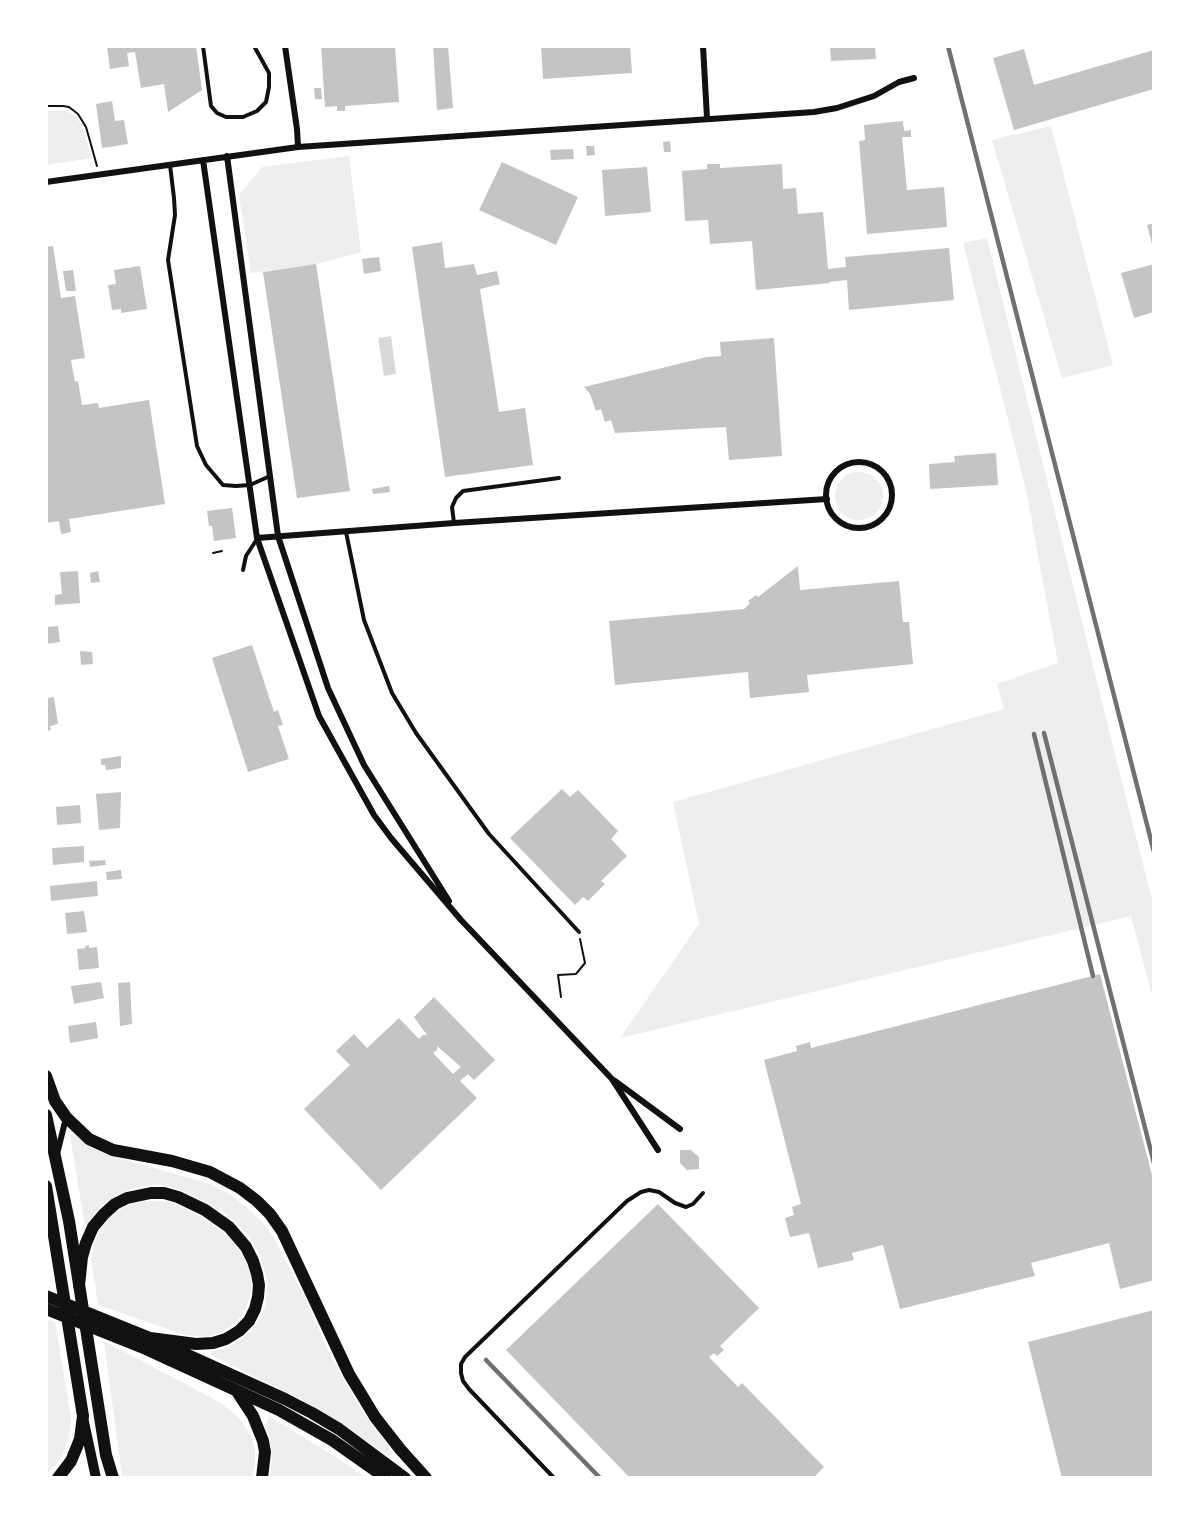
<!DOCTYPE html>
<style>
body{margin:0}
#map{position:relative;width:1200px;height:1524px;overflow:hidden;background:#fff;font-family:"Noto Sans",sans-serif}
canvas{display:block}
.frame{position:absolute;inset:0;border:48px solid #fff;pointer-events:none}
</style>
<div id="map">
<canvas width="1200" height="1524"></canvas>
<div class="frame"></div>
</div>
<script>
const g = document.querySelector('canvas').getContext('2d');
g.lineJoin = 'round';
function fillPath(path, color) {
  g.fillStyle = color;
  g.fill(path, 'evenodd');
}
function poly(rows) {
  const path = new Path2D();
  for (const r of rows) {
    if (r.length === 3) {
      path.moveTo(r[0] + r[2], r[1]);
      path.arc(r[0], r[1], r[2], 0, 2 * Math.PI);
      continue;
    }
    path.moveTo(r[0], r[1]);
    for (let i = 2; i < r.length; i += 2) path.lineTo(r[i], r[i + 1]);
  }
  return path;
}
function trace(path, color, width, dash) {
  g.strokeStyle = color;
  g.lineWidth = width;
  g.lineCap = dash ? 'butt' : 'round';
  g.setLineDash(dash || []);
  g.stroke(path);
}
const green = poly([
 [56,110,66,111,74,115,80,122,92,158,47,165,47,111],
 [1051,126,1113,365,1062,378,992,140],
 [349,156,361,252,316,264,251,273,239,195,262,167],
 [987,238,1116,759,1153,903,1153,999,1131,916,620,1038,699,924,673,802,1004,709,997,684,1058,663,1026,490,963,243],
 [859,496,24],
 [75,1134,97,1149,126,1160,210,1184,231,1195,249,1209,265,1225,274,1238,304,1296,331,1357,359,1406,393,1453,389,1457,336,1420,302,1400,211,1355,211,1352,226,1348,243,1338,258,1322,266,1305,267,1280,260,1255,248,1235,229,1216,211,1205,178,1189,167,1186,155,1185,143,1186,128,1190,114,1197,103,1204,85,1227,70,1135],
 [154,1201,168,1202,187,1209,209,1222,229,1237,242,1255,248,1266,251,1278,251,1292,247,1305,242,1315,234,1324,220,1333,205,1337,185,1335,98,1305,91,1259,95,1240,100,1230,107,1221,122,1208,132,1203],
 [47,1320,55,1322,71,1418,69,1438,62,1456,56,1465,47,1474],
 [104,1341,219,1402,236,1415,245,1426,252,1438,255,1450,255,1462,252,1477,122,1477],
 [269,1416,342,1461,365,1477,270,1477,272,1458,270,1439,266,1425]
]);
const water = poly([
 [391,336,396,374,384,376,378,338]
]);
const building = poly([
 [107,46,196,46,202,90,168,112,164,84,141,88,135,52,127,53,129,66,110,69],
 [321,46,395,46,399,102,345,106,345,111,337,111,337,106,325,107],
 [433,46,448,46,453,108,437,110],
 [541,46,630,46,632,73,543,79],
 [830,46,875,46,876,59,831,61],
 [1024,49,1034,85,1154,50,1154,89,1014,130,993,58],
 [314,88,321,88,322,99,315,99],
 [112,101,115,121,124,120,128,144,102,148,96,104],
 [903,121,904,131,911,130,911,137,902,137,907,190,944,187,947,227,867,234,859,141,865,140,864,125],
 [670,141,671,152,664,152,663,142],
 [586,146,594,146,595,155,587,156],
 [573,149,574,159,551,160,550,150],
 [502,162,578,197,556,245,479,210],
 [707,164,720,164,720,168,782,164,783,189,796,188,798,214,823,212,828,269,846,267,845,257,949,248,954,300,849,310,847,280,829,282,830,283,756,290,752,241,710,244,708,220,685,221,682,171,707,169],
 [647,167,651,212,605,216,602,170],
 [1154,223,1154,248,1153,248,1147,225],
 [442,242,445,268,474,264,477,275,497,271,500,284,480,289,499,412,525,408,533,465,445,477,412,247],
 [53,246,61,298,75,296,85,358,71,360,75,382,78,381,82,405,98,403,99,408,149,400,165,504,69,519,71,532,61,534,59,521,46,523,46,247],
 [379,257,381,271,364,274,362,259],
 [316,264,350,491,297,498,263,272],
 [1154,264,1154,312,1134,318,1121,273],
 [140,266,147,309,121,313,121,309,112,310,108,285,116,284,114,270],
 [73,270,76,291,66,291,63,271],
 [774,338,782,456,729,460,726,427,615,433,611,420,605,422,601,409,596,411,590,394,584,387,707,357,721,356,720,342],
 [996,453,998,485,930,489,929,464,955,462,954,456],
 [389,486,390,492,373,494,372,489],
 [232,508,236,538,214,541,212,526,209,526,207,511],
 [798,566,800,590,899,581,903,622,909,622,913,664,807,675,809,692,750,698,748,672,615,685,609,621,744,609,750,603,748,601,756,595,758,597],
 [78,571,80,603,55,605,55,595,62,594,60,572],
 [98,571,100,582,91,583,90,573],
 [58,626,60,642,46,644,46,627],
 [252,645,274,712,278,710,283,725,278,726,289,759,248,772,212,658],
 [80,651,92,652,93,664,81,665],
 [54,697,58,724,50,726,51,730,46,731,46,698],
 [121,756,121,768,106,770,105,765,101,765,101,759],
 [562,789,570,797,578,790,618,831,611,839,627,856,601,881,605,884,588,901,583,897,575,905,510,838],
 [121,792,120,828,99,830,96,794],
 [80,805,81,823,57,825,56,807],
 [84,846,84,862,53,865,52,848],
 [105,860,106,865,90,867,89,861],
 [121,870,122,879,107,880,106,872],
 [97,881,98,896,51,901,50,886],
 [84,911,87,932,67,934,65,913],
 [89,945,89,948,97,947,99,968,79,970,77,949,86,948,85,946],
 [1100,974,1154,1183,1154,1280,1120,1289,1109,1243,1031,1263,1035,1276,900,1309,883,1245,852,1253,854,1260,818,1268,809,1233,790,1237,785,1218,794,1215,792,1207,801,1204,764,1060,797,1051,796,1046,810,1042,811,1048],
 [101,982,104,998,74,1004,71,986],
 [130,982,132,1024,120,1026,118,983],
 [434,997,495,1060,474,1080,468,1074,460,1081,477,1098,381,1190,304,1109,350,1065,336,1051,354,1034,367,1048,399,1018,419,1039,423,1035,427,1035,414,1017],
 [437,1046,461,1067,453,1074,433,1053,437,1050],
 [96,1022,98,1038,70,1043,68,1026],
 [680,1150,691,1150,699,1157,699,1169,687,1170,680,1163],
 [658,1204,759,1308,720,1346,724,1350,717,1356,714,1353,709,1357,738,1387,742,1383,824,1467,813,1478,630,1478,506,1350],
 [1154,1310,1154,1478,1062,1478,1028,1342]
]);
const path = poly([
 [46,106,63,106,69,107,78,114,86,127,97,166],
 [213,553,222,551],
 [561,997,558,975,576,974,585,963,580,939]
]);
const service = poly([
 [203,46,211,106,217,113,226,117,243,117,257,111,266,102,269,87,269,73,254,46],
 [170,165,174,198,175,215,168,260,197,446,206,465,223,485,236,486,250,485,270,476],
 [454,523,452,507,456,498,463,491,559,478],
 [346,532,364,620,392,693,416,733,489,834,579,932],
 [243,570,246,556,257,539],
 [554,1478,469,1389,463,1381,461,1373,461,1364,465,1357,627,1201,641,1192,649,1190,659,1192,675,1203,686,1207,693,1204,703,1193]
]);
const minor = poly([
 [285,46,297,129,298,147],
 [703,46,707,118],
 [227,156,278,536,328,688,364,765,449,901],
 [203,160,257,538,319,716,374,815,391,838,461,920,612,1079,658,1150],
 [46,182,298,147,814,112,837,108,874,96,899,82,914,78],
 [859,495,33],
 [257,538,454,523,827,499],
 [615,1081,680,1129],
 [57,1154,66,1118]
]);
const secondary = poly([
 [84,1422,96,1478]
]);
const primary = poly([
 [46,1076,55,1101,66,1117,89,1139,113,1150,172,1161,210,1172,240,1188,257,1201,270,1214,282,1231,349,1374,363,1397,375,1417,400,1449,426,1478],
 [46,1115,69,1221,106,1455,113,1478],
 [46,1186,83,1416,80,1439,76,1449,71,1461,58,1478],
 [79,1286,82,1257,86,1243,93,1227,104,1214,115,1204,127,1198,151,1193,164,1193,178,1197,205,1210,229,1227,246,1247,253,1261,257,1274,259,1285,258,1297,255,1309,249,1321,239,1331,226,1339,213,1343,196,1344,150,1338],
 [46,1296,150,1338,285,1399,312,1413,339,1429,405,1478],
 [46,1309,146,1349,279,1410,332,1440,386,1478],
 [236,1390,253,1416,263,1441,265,1452,262,1478]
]);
const rail = poly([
 [948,46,1154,852],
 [1044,733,1154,1163],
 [1034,734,1093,976],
 [486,1360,600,1478]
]);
fillPath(green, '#eee');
fillPath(water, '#d9d9d9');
fillPath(building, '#c4c4c4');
trace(path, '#111', 2);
trace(service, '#111', 4);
trace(minor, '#111', 6);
trace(secondary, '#111', 10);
trace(primary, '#111', 12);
trace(rail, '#707070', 4.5);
</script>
